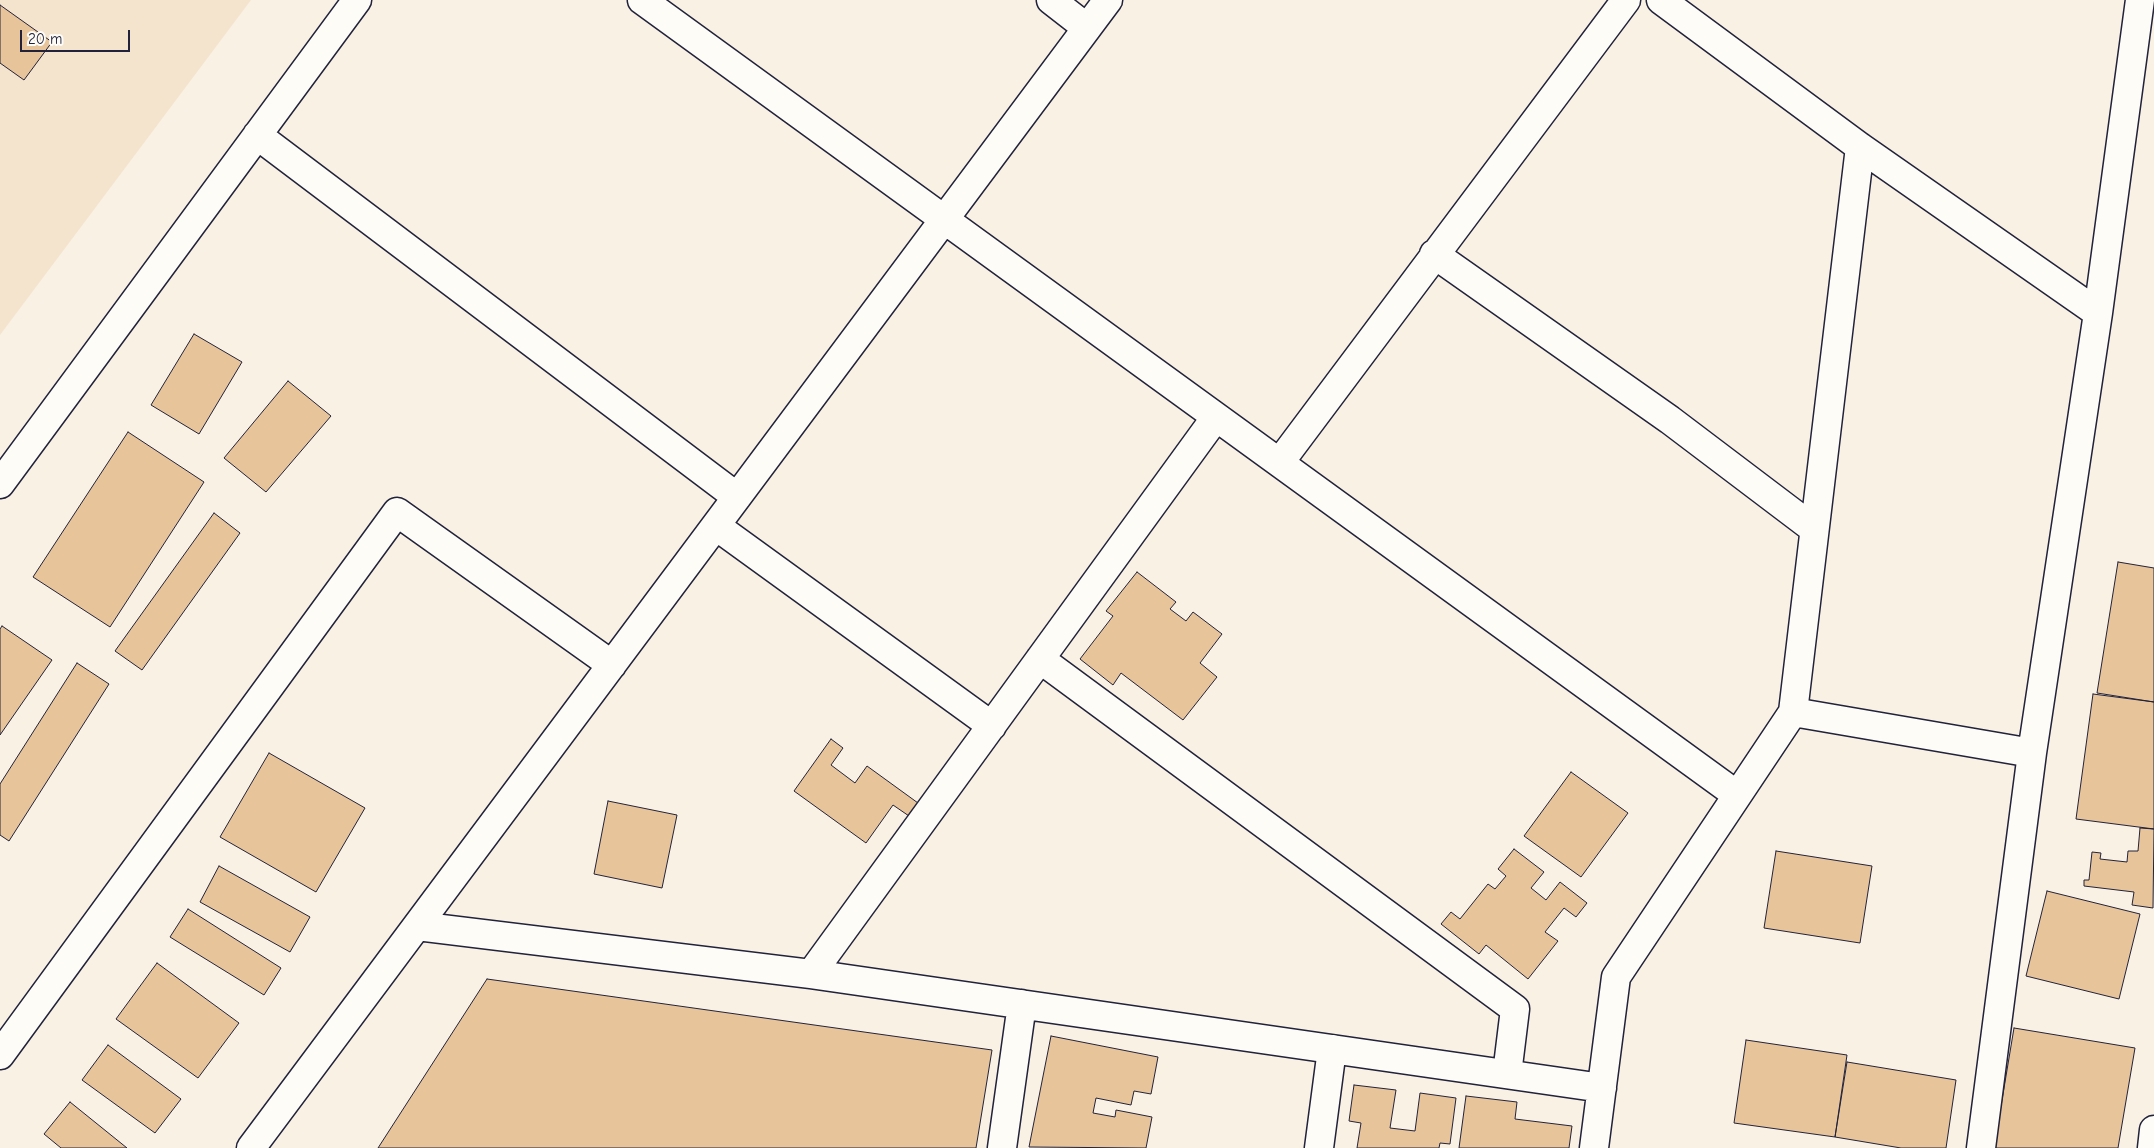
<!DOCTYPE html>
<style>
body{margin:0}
#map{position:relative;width:2154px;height:1148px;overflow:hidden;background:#f9f1e4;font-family:"Comic Neue",sans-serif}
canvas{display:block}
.scale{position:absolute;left:20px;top:30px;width:110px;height:22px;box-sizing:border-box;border:2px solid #22223b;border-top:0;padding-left:6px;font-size:15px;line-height:18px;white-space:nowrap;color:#22223b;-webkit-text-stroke:4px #fdfcf7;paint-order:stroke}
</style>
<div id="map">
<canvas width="2154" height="1148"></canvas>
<div class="scale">20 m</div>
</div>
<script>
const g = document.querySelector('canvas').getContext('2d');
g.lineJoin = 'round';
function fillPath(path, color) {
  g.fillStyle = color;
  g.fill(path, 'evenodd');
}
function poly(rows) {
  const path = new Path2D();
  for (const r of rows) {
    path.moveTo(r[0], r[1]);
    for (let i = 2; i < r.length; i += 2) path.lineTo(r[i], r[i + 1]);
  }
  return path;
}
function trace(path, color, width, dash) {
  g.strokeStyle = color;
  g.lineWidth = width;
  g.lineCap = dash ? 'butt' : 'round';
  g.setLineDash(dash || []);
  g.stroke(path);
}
const built = poly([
 [0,0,251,0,0,335]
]);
const building = poly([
 [0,5,52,42,24,80,0,63,0,5],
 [194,334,242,362,199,434,151,405,194,334],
 [288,381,331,416,266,492,224,458,288,381],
 [128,432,204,482,110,627,33,577,128,432],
 [214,513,240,533,142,670,115,651,214,513],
 [2118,562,2154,568,2154,702,2097,693,2118,562],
 [1137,572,1176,602,1170,609,1186,621,1193,612,1222,634,1200,663,1217,677,1183,720,1121,673,1113,685,1080,659,1113,616,1106,611,1137,572],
 [2,626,52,660,0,735,0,629,2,626],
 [77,663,109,684,9,841,0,835,0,784,77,663],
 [2093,694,2154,702,2154,829,2076,819,2093,694],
 [831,739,843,748,831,765,855,783,867,766,918,803,909,816,893,805,866,843,794,791,831,739],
 [269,753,365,808,316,892,220,837,269,753],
 [1571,772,1628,813,1581,877,1524,836,1571,772],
 [608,801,677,815,662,888,594,874,608,801],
 [2140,828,2154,829,2153,908,2132,905,2134,892,2084,886,2084,880,2089,880,2092,852,2101,853,2100,859,2127,862,2128,851,2138,851,2140,828],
 [1514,849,1544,872,1531,888,1546,900,1560,882,1587,903,1576,917,1564,908,1545,932,1558,941,1528,979,1486,945,1479,954,1441,924,1451,912,1460,919,1488,884,1495,889,1506,876,1498,869,1514,849],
 [1776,851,1872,866,1860,943,1764,928,1776,851],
 [219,866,310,917,290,952,200,902,219,866],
 [2047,891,2140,914,2119,999,2026,976,2047,891],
 [188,909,281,968,264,995,170,937,188,909],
 [157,963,239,1023,198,1078,116,1019,157,963],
 [487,979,992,1050,976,1148,378,1148,487,979],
 [2014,1028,2135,1048,2118,1148,1994,1148,2014,1028],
 [1051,1036,1158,1057,1151,1094,1134,1091,1131,1105,1096,1098,1093,1113,1115,1117,1116,1110,1152,1117,1146,1148,1029,1147,1051,1036],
 [1746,1040,1847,1055,1835,1137,1734,1123,1746,1040],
 [108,1045,181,1099,155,1133,82,1080,108,1045],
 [1847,1062,1956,1080,1946,1148,1901,1148,1835,1137,1847,1062],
 [1354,1085,1396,1090,1390,1128,1415,1131,1420,1093,1456,1098,1450,1144,1440,1143,1439,1148,1357,1148,1361,1123,1349,1121,1354,1085],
 [1466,1096,1517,1102,1515,1119,1572,1126,1569,1148,1459,1148,1466,1096],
 [70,1102,127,1148,61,1148,44,1134,70,1102]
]);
const minor = poly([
 [642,0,1737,795],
 [1051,0,1087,28],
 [1661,0,1860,147,2098,313],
 [257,135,737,497],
 [1434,254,1670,420,1814,529],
 [1280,462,1626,0],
 [0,484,357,0],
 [716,526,992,726],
 [1040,659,1515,1009,1507,1074],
 [1793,712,2032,753],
 [417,926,811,974,1602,1088],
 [811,974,1216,417],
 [0,1055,397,512,612,665],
 [251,1148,1108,0],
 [1002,1148,1022,1004],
 [1319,1148,1332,1049],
 [1594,1148,1616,977,1793,712,1860,147],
 [1981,1148,2032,753,2098,313,2140,0],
 [2152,1148,2154,1130]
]);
fillPath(built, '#f4e4ce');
fillPath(building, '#e7c499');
trace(building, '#22223b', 1);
trace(minor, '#22223b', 31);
trace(minor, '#fdfcf7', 28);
</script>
